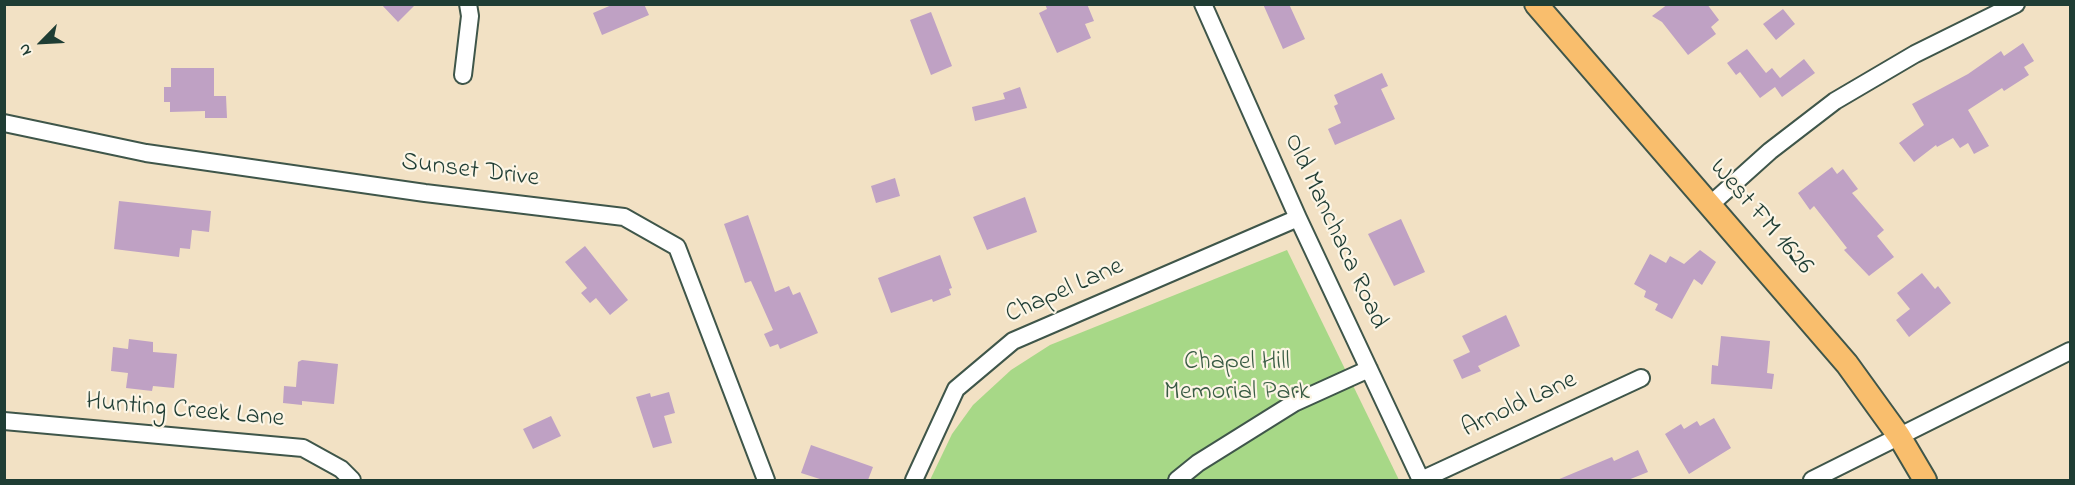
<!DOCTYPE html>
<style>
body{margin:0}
#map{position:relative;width:2075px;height:485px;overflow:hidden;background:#f2e1c4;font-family:"Indie Flower",sans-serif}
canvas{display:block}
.frame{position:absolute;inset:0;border:6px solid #1f3d34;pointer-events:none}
.north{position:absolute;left:12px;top:12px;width:60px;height:60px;-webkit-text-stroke:4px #fcf5e5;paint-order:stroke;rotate:246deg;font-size:16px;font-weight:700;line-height:24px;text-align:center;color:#1f3d34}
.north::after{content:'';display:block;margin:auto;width:21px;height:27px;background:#1f3d34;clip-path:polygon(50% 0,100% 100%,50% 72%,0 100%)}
</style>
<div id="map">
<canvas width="2075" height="485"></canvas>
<div class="frame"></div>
<div class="north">N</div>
</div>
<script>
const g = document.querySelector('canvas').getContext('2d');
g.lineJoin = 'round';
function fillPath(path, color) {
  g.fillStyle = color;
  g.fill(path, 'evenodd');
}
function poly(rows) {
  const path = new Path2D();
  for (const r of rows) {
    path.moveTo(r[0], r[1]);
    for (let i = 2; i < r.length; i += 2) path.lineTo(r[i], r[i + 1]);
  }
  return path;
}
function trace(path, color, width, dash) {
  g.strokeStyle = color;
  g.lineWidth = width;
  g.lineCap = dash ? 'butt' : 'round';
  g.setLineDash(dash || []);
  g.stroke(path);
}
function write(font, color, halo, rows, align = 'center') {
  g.font = font + ' "Indie Flower",sans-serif';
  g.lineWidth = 4.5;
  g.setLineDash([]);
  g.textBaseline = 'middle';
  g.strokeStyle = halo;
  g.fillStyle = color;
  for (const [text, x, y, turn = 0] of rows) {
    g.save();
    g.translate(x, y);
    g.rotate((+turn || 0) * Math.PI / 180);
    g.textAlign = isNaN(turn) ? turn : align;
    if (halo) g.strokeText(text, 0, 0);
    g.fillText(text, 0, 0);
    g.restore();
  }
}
const green = poly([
 [1287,250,1399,480,930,480,952,434,973,405,1011,370,1050,345]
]);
const building = poly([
 [381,4,416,4,398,22],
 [614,4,644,4,649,15,602,35,593,13],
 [1045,4,1087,4,1094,21,1085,24,1091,38,1057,53,1039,13,1047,9],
 [1263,4,1289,4,1305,39,1283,49],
 [1668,4,1707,4,1719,20,1711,27,1716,34,1688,55,1662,22,1652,16],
 [1783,9,1795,24,1776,40,1763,24],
 [931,12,952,66,931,75,910,20],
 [2023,43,2034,61,2024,67,2029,75,2004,91,2002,88,1968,110,1989,146,1974,154,1968,143,1960,148,1953,138,1937,147,1936,145,1914,162,1899,143,1924,125,1912,104,1968,74,2001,51,2004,56],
 [1747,49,1766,73,1772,68,1780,78,1804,59,1815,73,1782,97,1775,87,1760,98,1740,72,1736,75,1727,63],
 [171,68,214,68,214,96,226,96,227,118,205,118,205,111,170,112,170,102,164,102,164,87,171,87],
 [1382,73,1388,86,1381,89,1395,119,1335,145,1328,129,1341,123,1334,106,1338,104,1334,95],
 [1020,87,1027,108,975,121,972,107,1005,99,1003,93],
 [1832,167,1837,174,1843,169,1858,189,1852,193,1884,230,1877,236,1894,257,1869,276,1844,250,1847,248,1814,206,1810,210,1798,193],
 [895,178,900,196,876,203,871,186],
 [1025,197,1037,232,987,250,973,217],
 [119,201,211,211,209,232,192,230,190,249,180,248,179,257,114,249],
 [748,215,775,292,789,286,793,295,800,292,818,333,780,349,778,344,770,347,764,334,773,330,751,281,745,283,724,224],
 [1401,219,1425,272,1394,286,1368,234],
 [585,246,628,300,610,315,596,298,590,303,581,293,587,288,565,262],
 [1700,250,1716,262,1702,285,1694,279,1672,319,1655,310,1658,304,1644,297,1646,291,1634,284,1650,254,1666,263,1670,256,1684,264],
 [940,255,952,288,949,289,951,295,933,302,932,299,891,313,878,278],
 [1922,273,1935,289,1938,286,1951,303,1909,337,1896,320,1910,309,1897,293],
 [1506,315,1520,346,1478,366,1481,371,1462,379,1453,360,1470,352,1462,336],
 [1721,336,1770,341,1767,373,1774,374,1772,389,1711,384,1712,365,1718,366],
 [129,339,153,342,153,352,177,354,174,388,153,386,152,391,126,388,128,373,111,371,113,347,128,349],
 [302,360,338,364,334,404,302,401,302,405,283,403,284,386,296,387,298,362],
 [669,392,675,413,664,416,672,443,653,448,636,397,650,393,651,397],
 [551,416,561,436,533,449,523,429],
 [1714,418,1731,448,1689,474,1665,434,1681,424,1684,429,1697,421,1700,426],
 [811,445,873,467,868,480,823,480,801,473],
 [1638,450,1648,472,1628,480,1557,480,1612,457,1614,461]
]);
const minor = poly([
 [1203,4,1298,218,1421,480],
 [463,75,470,16,468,4],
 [4,123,146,153,425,193,624,217,677,247,766,480],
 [1711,204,1770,151,1835,101,1915,54,2016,4],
 [4,421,303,448,341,469,352,480],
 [914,480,956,389,1013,341,1298,218],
 [1177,480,1198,463,1294,403,1369,369],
 [1421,480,1641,378],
 [1812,480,2070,351]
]);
const major = poly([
 [1536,4,1847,364,1899,436,1925,480]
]);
const streetNames = [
 ["Sunset Drive",470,172,7],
 ["West FM 1626",1760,218,49],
 ["Old Manchaca Road",1334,232,65],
 ["Chapel Lane",1065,292,-24],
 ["Arnold Lane",1520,406,-25],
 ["Hunting Creek Lane",185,412,5]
];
const parkNames = [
 ["Chapel Hill",1237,364],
 ["Memorial Park",1237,394]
];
fillPath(green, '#a7d887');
fillPath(building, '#bfa1c4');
trace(minor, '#3f564a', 20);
trace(major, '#3f564a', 26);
trace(minor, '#fff', 16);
trace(major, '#f9be6d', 22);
write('26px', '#1f3d34', '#fcf5e5', streetNames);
write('26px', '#3a5c45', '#fcf5e5', parkNames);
</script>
